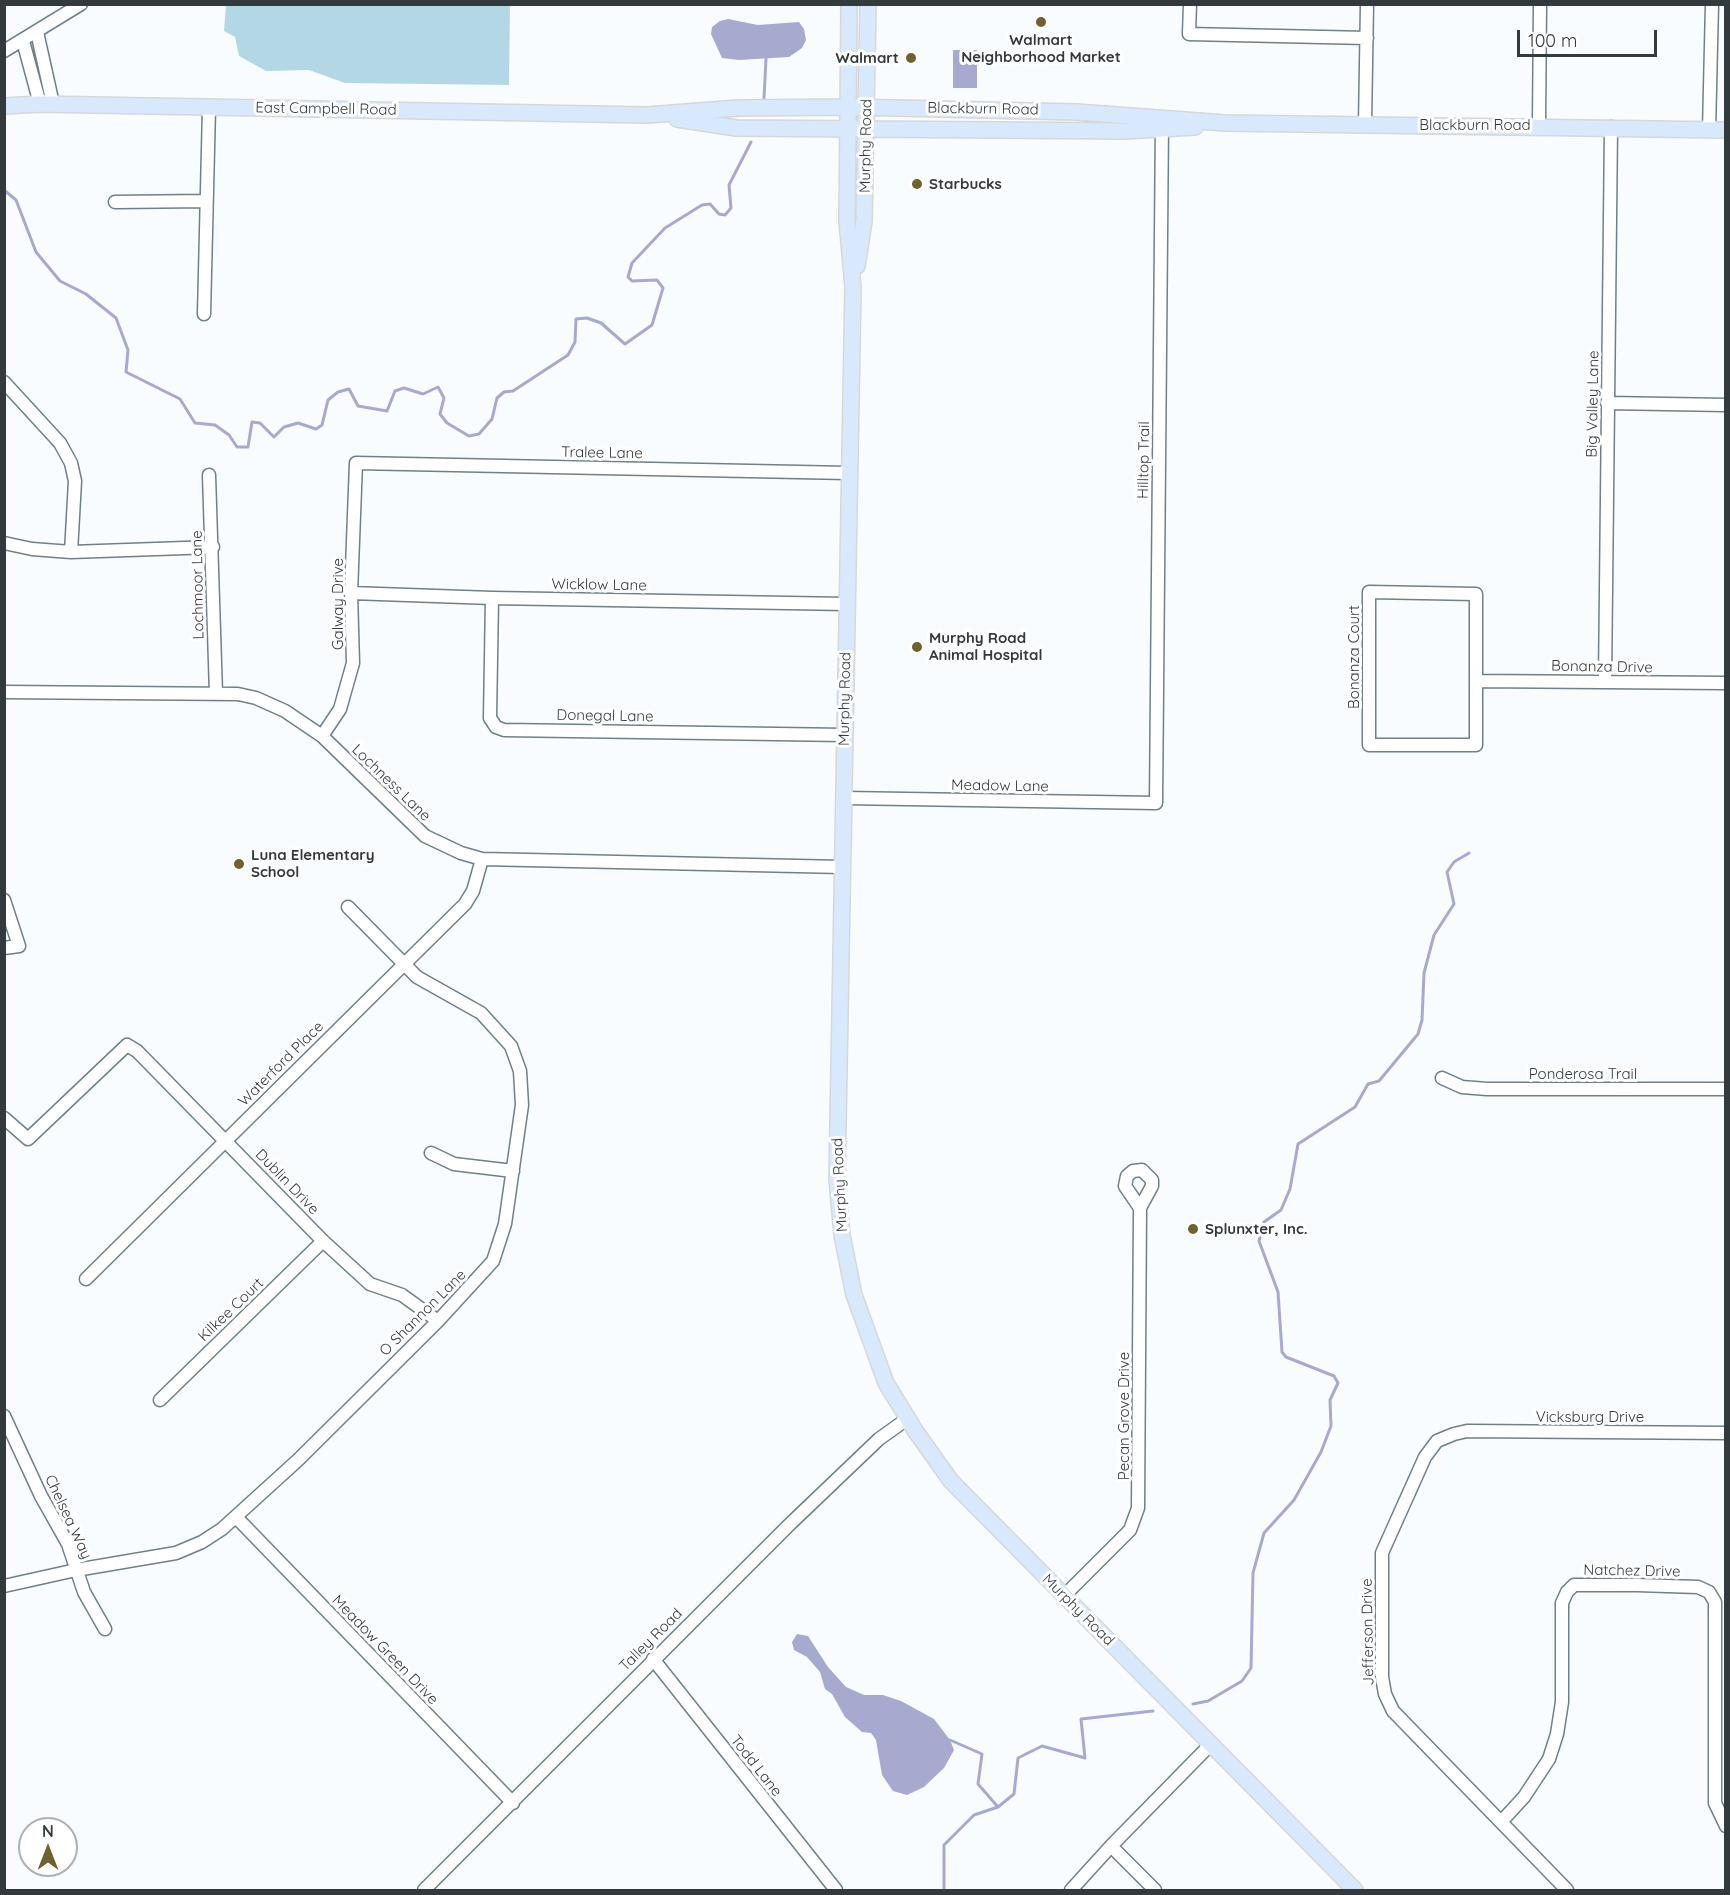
<!DOCTYPE html>
<style>
body{margin:0}
#map{position:relative;width:1730px;height:1895px;overflow:hidden;background:#f8fcfe;font-family:Quicksand,sans-serif}
canvas{display:block}
.frame{position:absolute;inset:0;border:6px solid #333a3e;pointer-events:none}
.north{position:absolute;left:18px;top:1817px;width:60px;height:60px;box-sizing:border-box;background:#fff;border:2px solid #adb0b2;border-radius:50%;rotate:0deg;font-size:16px;font-weight:700;line-height:24px;text-align:center;color:#333a3e}
.north::after{content:'';display:block;margin:auto;width:21px;height:27px;background:#70612e;clip-path:polygon(50% 0,100% 100%,50% 72%,0 100%)}
.scale{position:absolute;left:1517px;top:30px;width:140px;height:27px;box-sizing:border-box;border:3px solid #333a3e;border-top:0;padding-left:8px;font-size:18px;line-height:21px;white-space:nowrap;color:#333a3e;-webkit-text-stroke:4px #fff;paint-order:stroke}
</style>
<div id="map">
<canvas width="1730" height="1895"></canvas>
<div class="frame"></div>
<div class="north">N</div>
<div class="scale">100 m</div>
</div>
<script>
const g = document.querySelector('canvas').getContext('2d');
g.lineJoin = 'round';
function fillPath(path, color) {
  g.fillStyle = color;
  g.fill(path, 'evenodd');
}
function poly(rows) {
  const path = new Path2D();
  for (const r of rows) {
    path.moveTo(r[0], r[1]);
    for (let i = 2; i < r.length; i += 2) path.lineTo(r[i], r[i + 1]);
  }
  return path;
}
function trace(path, color, width, dash) {
  g.strokeStyle = color;
  g.lineWidth = width;
  g.lineCap = dash ? 'butt' : 'round';
  g.setLineDash(dash || []);
  g.stroke(path);
}
function write(font, color, halo, rows, align = 'center') {
  g.font = font + ' Quicksand,sans-serif';
  g.lineWidth = 6;
  g.setLineDash([]);
  g.textBaseline = 'middle';
  g.strokeStyle = halo;
  g.fillStyle = color;
  for (const [text, x, y, turn = 0] of rows) {
    g.save();
    g.translate(x, y);
    g.rotate((+turn || 0) * Math.PI / 180);
    g.textAlign = isNaN(turn) ? turn : align;
    if (halo) g.strokeText(text, 0, 0);
    g.fillText(text, 0, 0);
    g.restore();
  }
}
const green = poly([
 [226,5,510,5,509,85,345,83,309,70,266,71,239,56,235,37,224,31]
]);
const water = poly([
 [728,19,758,25,799,22,804,29,806,40,802,48,789,57,739,60,722,58,711,34,712,27,720,21],
 [953,50,977,50,977,88,953,88],
 [797,1634,808,1636,828,1667,846,1687,864,1695,883,1695,901,1701,934,1719,950,1740,954,1750,944,1768,924,1787,907,1795,893,1791,882,1775,876,1740,871,1733,862,1732,845,1717,832,1694,825,1689,820,1672,807,1657,794,1650,792,1642]
]);
const stream = poly([
 [764,98,766,59],
 [4,190,16,200,36,252,60,281,86,294,116,318,128,350,126,372,180,399,195,423,215,425,229,435,237,447,248,447,252,422,260,423,274,437,284,427,298,423,316,429,322,425,328,400,338,392,349,389,358,406,387,411,395,391,404,388,423,394,438,387,444,398,440,414,447,423,469,436,479,434,492,419,497,398,504,392,513,391,568,355,575,342,576,319,587,318,601,323,625,344,652,325,663,288,657,280,632,281,628,277,632,263,665,228,702,205,710,204,719,214,725,215,731,208,729,185,751,142],
 [1193,1704,1208,1701,1242,1681,1251,1668,1253,1573,1264,1533,1294,1500,1321,1452,1331,1426,1330,1400,1338,1383,1334,1376,1286,1357,1282,1352,1278,1292,1259,1241,1264,1222,1281,1210,1290,1189,1298,1144,1355,1107,1368,1084,1379,1081,1418,1034,1422,1020,1424,973,1434,935,1454,904,1447,872,1454,862,1469,853],
 [950,1740,982,1754,978,1784,998,1807,1014,1794,1018,1758,1042,1746,1085,1758,1081,1719,1153,1711],
 [944,1890,944,1845,974,1815,998,1807]
]);
const minor = poly([
 [1190,4,1189,34,1367,38],
 [37,32,53,104],
 [23,41,40,104],
 [4,51,81,4],
 [1365,125,1367,4],
 [1539,125,1540,4],
 [1709,130,1712,4],
 [115,202,206,201],
 [204,314,209,108],
 [4,382,60,443,71,463,75,481,71,552],
 [1607,403,1726,405],
 [209,475,216,694],
 [4,543,32,549,71,552,213,547],
 [1369,592,1476,594,1476,745,1369,745,1369,592],
 [351,593,492,598,847,604],
 [492,598,490,718,496,727,504,730,845,735],
 [1477,681,1726,683],
 [1605,681,1611,127],
 [4,692,238,694,256,698,285,711,322,736,425,836,461,853,482,859,842,867],
 [322,736,340,709,353,663,351,593,356,463,848,473],
 [844,798,1156,803,1162,122],
 [4,900,19,946,4,948],
 [1442,1078,1462,1087,1487,1089,1726,1089],
 [4,1118,28,1139,127,1045,137,1051,323,1241,370,1284,402,1295,438,1321],
 [431,1153,454,1164,513,1171],
 [86,1279,465,904,473,891,482,859],
 [160,1400,323,1241],
 [4,1416,41,1496,68,1544,84,1592,105,1629],
 [236,1517,513,1803],
 [4,1586,76,1570,176,1553,202,1542,222,1529,298,1460,438,1321,493,1261,505,1224,522,1105,520,1071,511,1046,481,1013,417,977,348,907],
 [1064,1596,1130,1530,1138,1508,1140,1208,1152,1186,1152,1180,1142,1170,1133,1171,1127,1176,1125,1186,1140,1208],
 [653,1659,836,1890],
 [1501,1822,1524,1797,1549,1759,1557,1734,1562,1702,1562,1603,1567,1592,1574,1585,1637,1585,1698,1587,1709,1592,1715,1602,1715,1803,1726,1826],
 [1111,1846,1155,1890],
 [424,1890,790,1524,879,1439,907,1419],
 [1071,1890,1111,1846,1210,1745],
 [1567,1890,1393,1711,1385,1694,1382,1677,1382,1553,1425,1457,1437,1441,1454,1434,1467,1431,1726,1433]
]);
const major = poly([
 [849,4,847,221,853,287,837,1179,842,1235,854,1295,886,1383,916,1432,951,1481,1355,1890],
 [4,106,40,104,647,115,738,108,849,107,1077,112,1225,123,1726,130],
 [677,119,736,128,1124,131,1195,127],
 [857,266,864,221,868,4]
]);
const markers = [
 [1041,22,6,"#70612e"],
 [911,58,6,"#70612e"],
 [917,184,6,"#70612e"],
 [917,647,6,"#70612e"],
 [239,864,6,"#70612e"],
 [1193,1229,6,"#70612e"]
];
const poiNames = [
 ["Walmart",1041,40,"center"],
 ["Neighborhood Market",1041,57,"center"],
 ["Walmart",899,58,"right"],
 ["Starbucks",929,184],
 ["Murphy Road",929,638],
 ["Animal Hospital",929,655],
 ["Luna Elementary",251,855],
 ["School",251,872],
 ["Splunxter, Inc.",1205,1229]
];
const streetNames = [
 ["East Campbell Road",326,109,1],
 ["Blackburn Road",983,109,1],
 ["Blackburn Road",1475,125],
 ["Murphy Road",866,146,-89],
 ["Big Valley Lane",1593,404,-89],
 ["Tralee Lane",602,453,1],
 ["Hilltop Trail",1144,460,-89],
 ["Lochmoor Lane",198,585,-91],
 ["Wicklow Lane",599,585,1],
 ["Galway Drive",338,604,-90],
 ["Bonanza Court",1354,657,-90],
 ["Bonanza Drive",1602,667,1],
 ["Murphy Road",845,699,-89],
 ["Donegal Lane",605,716,1],
 ["Lochness Lane",391,783,44],
 ["Meadow Lane",1000,786,1],
 ["Waterford Place",281,1064,-45],
 ["Ponderosa Trail",1583,1074],
 ["Dublin Drive",287,1182,46],
 ["Murphy Road",840,1185,-93],
 ["Kilkee Court",231,1310,-44],
 ["O Shannon Lane",423,1313,-45],
 ["Pecan Grove Drive",1124,1416,-90],
 ["Vicksburg Drive",1590,1417],
 ["Chelsea Way",68,1517,65],
 ["Natchez Drive",1632,1571,1],
 ["Murphy Road",1078,1610,45],
 ["Jefferson Drive",1368,1632,-91],
 ["Talley Road",651,1640,-45],
 ["Meadow Green Drive",385,1650,46],
 ["Todd Lane",756,1766,52]
];
fillPath(green, '#b4d7e6');
fillPath(water, '#a6aacf');
trace(stream, '#a6aacf', 3);
trace(minor, '#6f8088', 15);
trace(major, '#d6d8d8', 18);
trace(minor, '#fff', 12);
trace(major, '#d8e9fe', 15);
for (const [x, y, r, color] of markers) {
  const dot = new Path2D();
  dot.arc(x, y, r, 0, 2 * Math.PI);
  g.fillStyle = color;
  g.fill(dot);
  trace(dot, '#fff', 2);
}
write('bold 15px', '#333a3e', '#fff', poiNames, 'left');
write('15px', '#333a3e', '#fff', streetNames);
</script>
